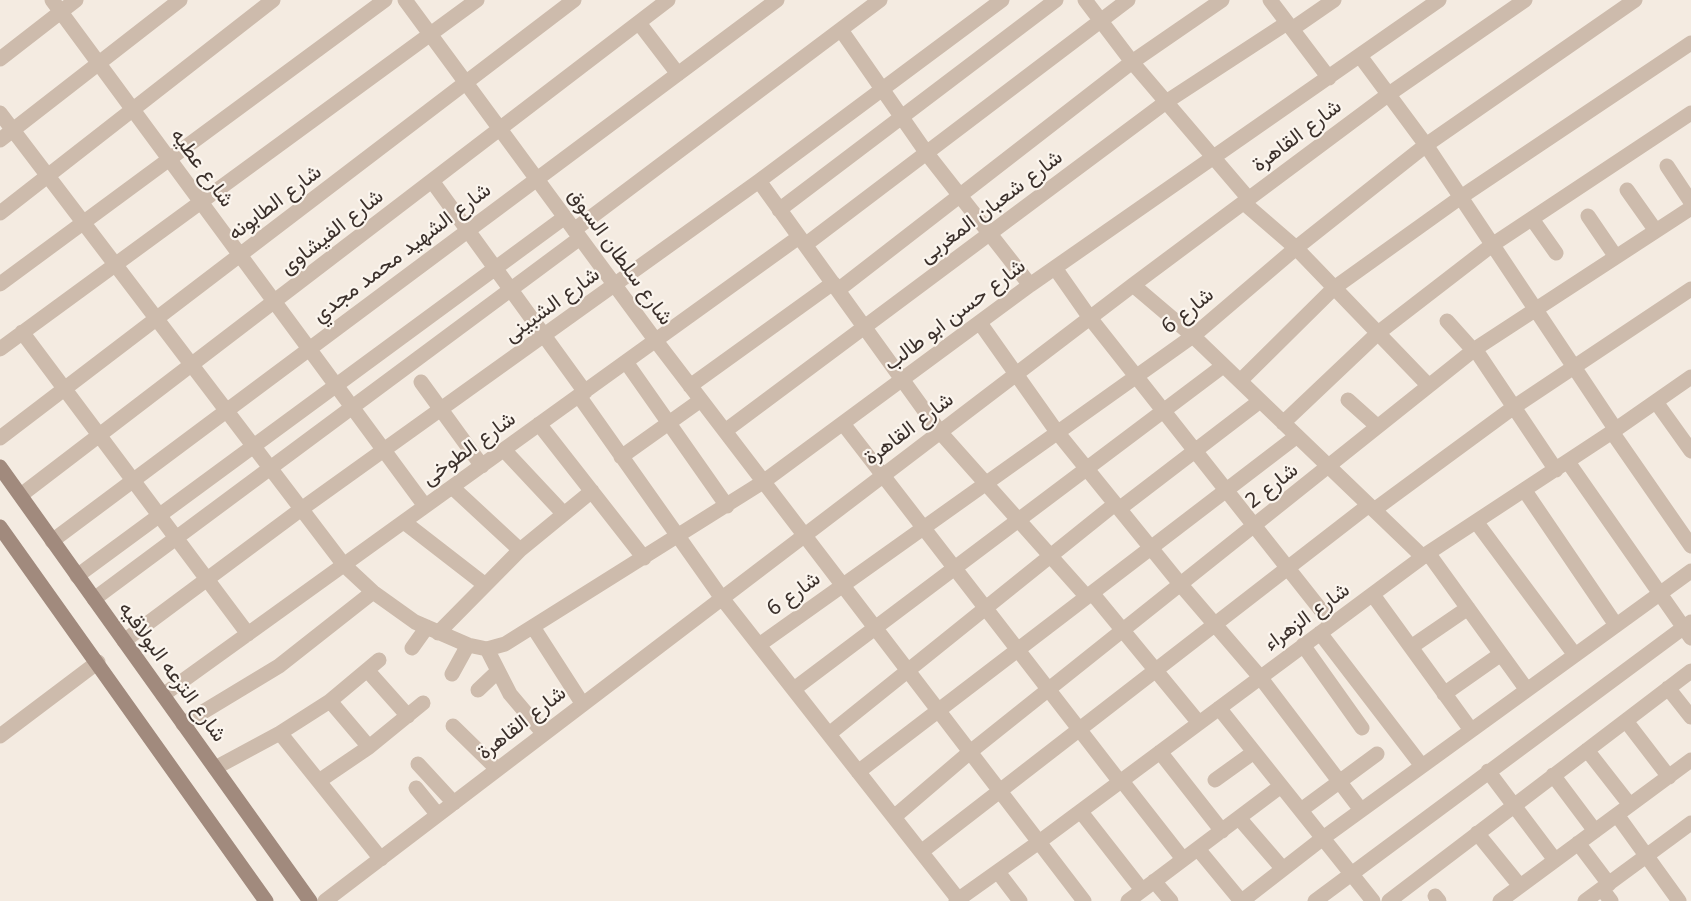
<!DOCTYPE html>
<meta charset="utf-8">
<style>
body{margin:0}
canvas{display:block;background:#f4ebe1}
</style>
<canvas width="1691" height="901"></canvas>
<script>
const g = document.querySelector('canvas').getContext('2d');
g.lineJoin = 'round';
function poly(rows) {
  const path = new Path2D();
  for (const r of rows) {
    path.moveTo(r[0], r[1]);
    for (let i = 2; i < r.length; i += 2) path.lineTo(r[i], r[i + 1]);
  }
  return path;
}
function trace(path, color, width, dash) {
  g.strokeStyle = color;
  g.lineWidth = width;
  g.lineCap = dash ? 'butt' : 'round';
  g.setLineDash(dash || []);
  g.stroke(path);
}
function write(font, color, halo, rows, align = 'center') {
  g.font = font + ' "Noto Sans",Vazirmatn,sans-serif';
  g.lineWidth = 4.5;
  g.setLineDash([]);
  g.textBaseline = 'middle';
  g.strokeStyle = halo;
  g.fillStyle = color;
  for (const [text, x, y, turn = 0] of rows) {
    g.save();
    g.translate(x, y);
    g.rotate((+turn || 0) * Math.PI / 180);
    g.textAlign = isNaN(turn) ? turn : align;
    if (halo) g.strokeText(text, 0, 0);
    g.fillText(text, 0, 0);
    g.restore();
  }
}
const street = poly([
 [52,0,425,506],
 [405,0,656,341,1084,901],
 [1085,0,1132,62,1249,199],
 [1270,0,1329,78],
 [639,23,678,74],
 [1292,29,1334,0],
 [841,30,928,155,1030,285],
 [1360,56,1426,145,1616,430],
 [0,59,76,0],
 [0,113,344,565,373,592,415,622,468,645,487,649,505,644,763,482,1030,285,1439,0],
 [0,140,180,0],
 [1667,166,1691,202],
 [432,181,585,392],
 [759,181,940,432,1087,597],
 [1627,190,1656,231],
 [1244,203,1296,248,1428,385],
 [779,210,1056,0],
 [0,213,273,0],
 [1588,216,1616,257],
 [1532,219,1556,253],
 [574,230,880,0],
 [805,245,1128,0],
 [1055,268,1090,318,1332,624],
 [0,284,385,0],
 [1133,285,1193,336,1423,557],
 [838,290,1132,62,1222,0],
 [1447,321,1473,350],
 [980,323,1057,432,1181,585,1260,677,1361,810],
 [22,332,248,634],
 [0,349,477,0],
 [1475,349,1556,470],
 [626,362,727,506],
 [1240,381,1334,288,1461,197,1691,43],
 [421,382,482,466],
 [690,386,833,283],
 [579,396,721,597,958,899],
 [1348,400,1377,426],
 [1656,402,1691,451],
 [1283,423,1378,333,1492,245,1691,113],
 [539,424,644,558],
 [844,425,1120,782],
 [725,431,1166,102,1287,23],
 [1612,432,1691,546],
 [0,438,574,0],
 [504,450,563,513],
 [621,457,701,400],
 [1568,462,1691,638],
 [452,487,520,550],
 [1525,491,1616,625],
 [21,495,668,0],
 [1119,509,1260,401],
 [1374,510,1514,407,1691,289],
 [404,522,484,584],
 [1477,523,1575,655],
 [52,541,777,0],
 [1428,553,1527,690],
 [77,576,565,217],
 [1092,593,1199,723],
 [1373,595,1471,730],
 [94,599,580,238],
 [533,627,582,703],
 [438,633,520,550,592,491],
 [1320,633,1422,766],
 [124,641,300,510,759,181,1002,0],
 [759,645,1193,336,1296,248,1426,145,1635,0],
 [1303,645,1362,728],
 [1411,647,1468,608],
 [412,648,427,627],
 [487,649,510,694,543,733],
 [367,670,408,716],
 [452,674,468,645],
 [1668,688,1691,717],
 [794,689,1223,366],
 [478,690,497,672],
 [1444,694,1501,654],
 [163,695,799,237],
 [330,701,369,747],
 [1219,708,1373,901],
 [1626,721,1669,777],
 [183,724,279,666,373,592],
 [453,726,497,769],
 [280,733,381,859],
 [829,734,1115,504],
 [0,736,98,662],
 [1587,750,1630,805],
 [1160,752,1222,831],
 [418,764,454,803],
 [215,768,280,733,330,701,379,660],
 [1488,771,1555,860],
 [858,772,1297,436],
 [1553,775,1595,831],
 [1215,780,1254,752],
 [319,781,369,747,423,703],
 [1122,781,1183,859],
 [416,788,438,815],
 [1301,810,1377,754],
 [1081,812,1142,890],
 [1617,815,1679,901],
 [894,817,970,752,1475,349,1691,208],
 [1239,818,1283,869],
 [1477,833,1520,886],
 [1578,843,1609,884],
 [1198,849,1241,901],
 [921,852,1369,505],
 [998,872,1020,901],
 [1154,881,1171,901],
 [1602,889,1611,901],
 [1435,896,1439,901],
 [325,901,1133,285,1389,94,1525,0],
 [956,901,1039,842,1428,553,1612,432,1691,377],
 [1128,901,1281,786],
 [1242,901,1323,838,1691,571],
 [1315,901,1691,622],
 [1389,901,1691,671],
 [1500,901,1691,760],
 [1585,901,1691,823]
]);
const secondary = poly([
 [0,467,310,901],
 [0,527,266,901]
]);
const streetNames = [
 ["شارع القاهرة",1297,136,-37],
 ["شارع عطيه",202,168,54],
 ["شارع الطابونه",275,203,-37],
 ["شارع شعبان المغربى",991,207,-37],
 ["شارع الفيشاوى",332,232,-38],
 ["شارع الشهيد محمد مجدي",402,253,-37],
 ["شارع سلطان السوق",620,257,54],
 ["شارع الشبينى",552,305,-36],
 ["شارع 6",1188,311,-39],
 ["شارع حسن ابو طالب",955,315,-37],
 ["شارع القاهرة",909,429,-37],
 ["شارع الطوخى",469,449,-36],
 ["شارع 2",1272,486,-38],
 ["شارع 6",794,594,-36],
 ["شارع الزهراء",1307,617,-36],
 ["شارع الترعه البولاقيه",172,672,54],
 ["شارع القاهرة",522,723,-38]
];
trace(street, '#cdbbac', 15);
trace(secondary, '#a18a7d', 15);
write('21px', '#3b302b', '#fbf5ee', streetNames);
</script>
